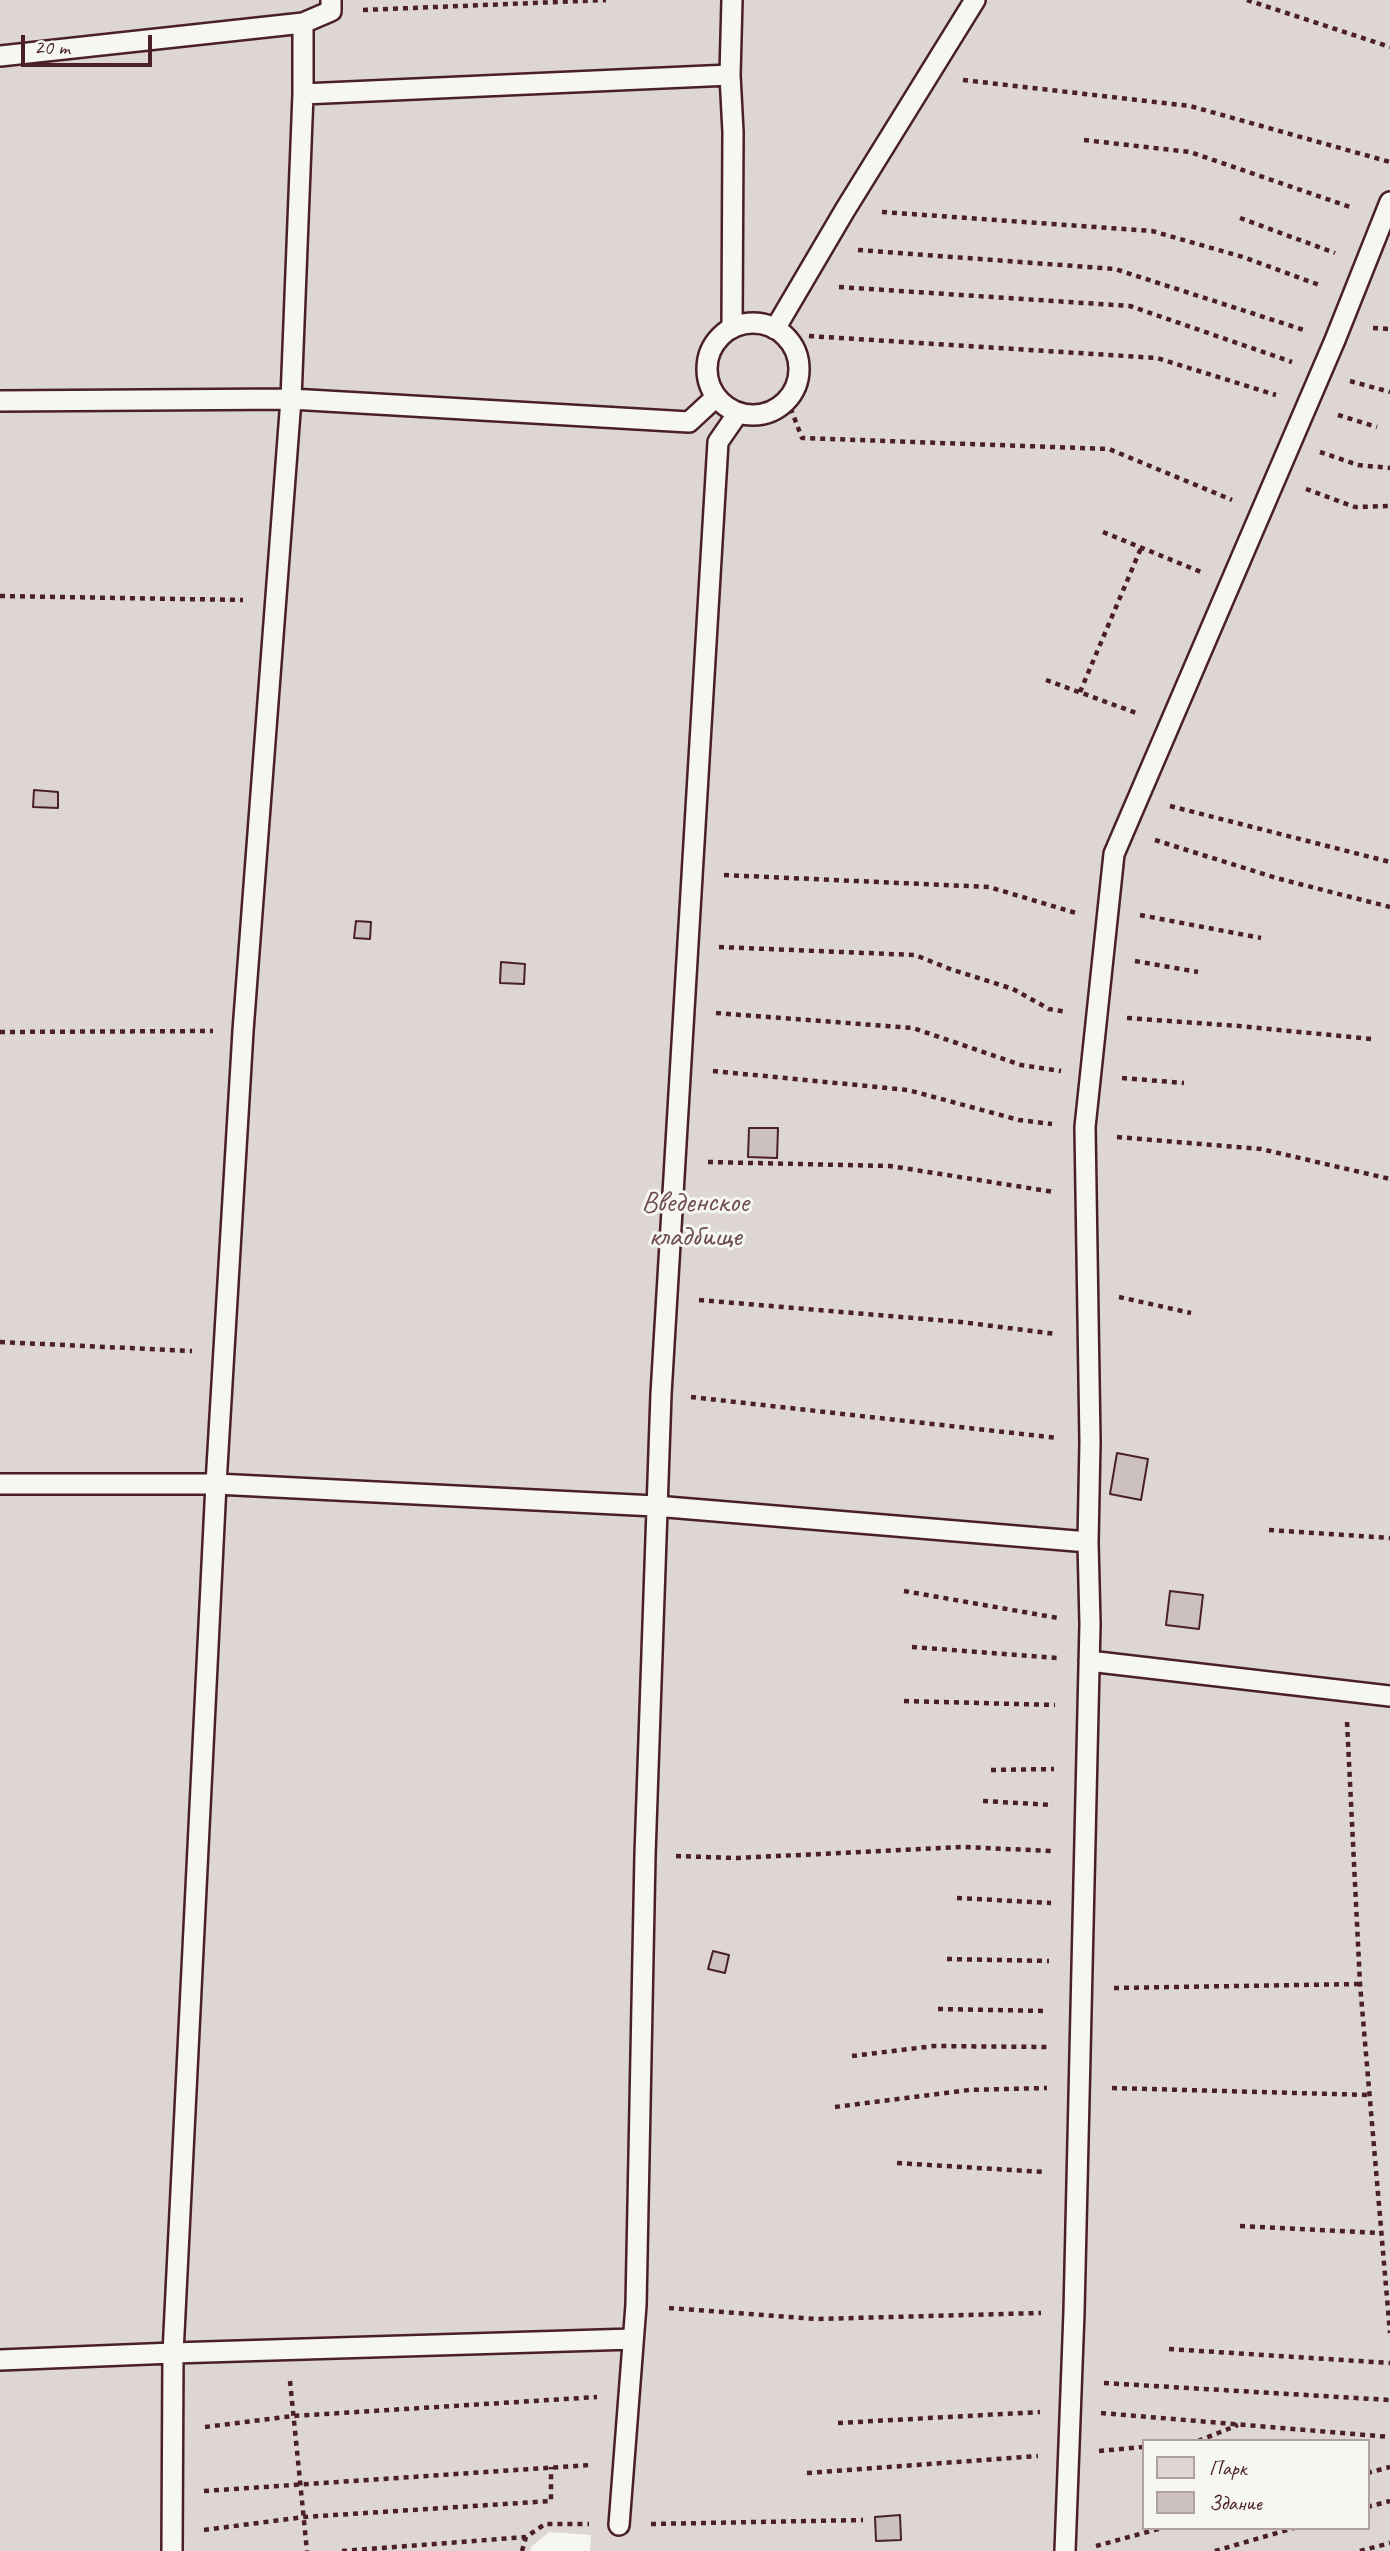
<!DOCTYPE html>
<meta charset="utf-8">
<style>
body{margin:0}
#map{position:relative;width:1390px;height:2551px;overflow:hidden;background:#f6f6f2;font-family:Caveat,sans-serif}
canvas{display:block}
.legend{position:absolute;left:1142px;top:2439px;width:228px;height:91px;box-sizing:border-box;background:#f6f6f2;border:2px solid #b1a0a2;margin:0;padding:9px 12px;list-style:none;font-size:21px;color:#4a1f2b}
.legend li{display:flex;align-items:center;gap:14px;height:35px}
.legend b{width:35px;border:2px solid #b1a0a2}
.scale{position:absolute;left:21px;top:35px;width:131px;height:32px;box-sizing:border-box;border:4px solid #4a1f2b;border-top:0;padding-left:9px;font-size:21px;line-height:24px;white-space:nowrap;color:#4a1f2b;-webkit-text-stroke:5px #f6f6f2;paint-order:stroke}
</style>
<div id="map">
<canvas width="1390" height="2551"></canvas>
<ul class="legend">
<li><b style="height:19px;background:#ddd6d5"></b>Парк</li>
<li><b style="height:19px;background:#ccc1c0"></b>Здание</li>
</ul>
<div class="scale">20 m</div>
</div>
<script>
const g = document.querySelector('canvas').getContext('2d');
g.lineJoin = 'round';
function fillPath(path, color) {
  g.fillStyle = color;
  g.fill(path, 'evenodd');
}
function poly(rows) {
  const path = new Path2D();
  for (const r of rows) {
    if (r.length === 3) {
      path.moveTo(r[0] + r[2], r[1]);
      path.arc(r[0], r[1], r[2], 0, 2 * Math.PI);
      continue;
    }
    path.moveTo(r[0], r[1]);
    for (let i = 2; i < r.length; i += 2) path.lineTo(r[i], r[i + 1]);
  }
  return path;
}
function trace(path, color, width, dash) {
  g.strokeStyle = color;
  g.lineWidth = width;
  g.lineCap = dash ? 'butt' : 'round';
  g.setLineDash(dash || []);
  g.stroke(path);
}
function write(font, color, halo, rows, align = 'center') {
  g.font = font + ' Caveat,sans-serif';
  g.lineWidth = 6;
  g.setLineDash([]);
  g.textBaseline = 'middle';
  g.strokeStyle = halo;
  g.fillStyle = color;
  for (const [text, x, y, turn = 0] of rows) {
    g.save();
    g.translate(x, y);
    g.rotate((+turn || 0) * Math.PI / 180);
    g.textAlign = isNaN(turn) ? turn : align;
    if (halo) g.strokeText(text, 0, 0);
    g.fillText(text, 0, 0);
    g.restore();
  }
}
const green = poly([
 [0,0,1390,0,1390,2551,590,2551,591,2535,549,2532,532,2546,530,2551,0,2551],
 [1143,2441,1367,2441,1367,2528,1143,2528]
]);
const building = poly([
 [34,790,58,792,58,808,33,807,34,790],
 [356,921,371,922,370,939,354,938,356,921],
 [501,962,525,964,524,984,500,983,501,962],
 [749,1128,778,1128,777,1158,748,1157,749,1128],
 [1117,1453,1148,1459,1141,1500,1110,1494,1117,1453],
 [1170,1591,1203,1595,1199,1629,1166,1625,1170,1591],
 [713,1951,729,1955,725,1973,708,1969,713,1951],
 [900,2515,901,2540,876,2541,875,2517,900,2515]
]);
const path = poly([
 [1247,0,1390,47],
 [363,10,606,0],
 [963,80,1190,106,1390,162],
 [1084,140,1190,152,1353,208],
 [882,212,1152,231,1243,257,1322,286],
 [1240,218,1335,253],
 [858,250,1115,269,1304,330],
 [839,287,1130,306,1292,362],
 [1373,328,1390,329],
 [809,336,1157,358,1276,395],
 [1350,381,1390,392],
 [787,399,802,438,1109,449,1232,500],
 [1338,415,1377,427],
 [1320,452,1358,465,1390,468],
 [1306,489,1355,507,1390,506],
 [1103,532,1201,572],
 [0,596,243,600],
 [1046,680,1139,714],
 [1080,692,1141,548],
 [1170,806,1390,862],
 [1155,840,1276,878,1390,907],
 [724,875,989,887,1076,913],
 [1140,915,1261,938],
 [719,947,915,955,950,969,1013,989,1049,1009,1067,1012],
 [1135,961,1198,972],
 [716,1013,913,1028,1021,1065,1061,1071],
 [1127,1018,1239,1026,1371,1039],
 [0,1032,213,1031],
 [713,1071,908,1090,1019,1120,1052,1124],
 [1122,1078,1184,1083],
 [1117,1137,1261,1149,1390,1179],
 [708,1162,890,1166,1054,1192],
 [1119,1297,1191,1313],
 [699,1300,961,1322,1056,1334],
 [0,1342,192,1351],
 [691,1397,1058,1438],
 [1269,1530,1390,1538],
 [904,1591,1058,1618],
 [912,1647,1058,1658],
 [904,1701,1055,1705],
 [1347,1722,1360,1984,1390,2333],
 [991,1770,1054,1769],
 [983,1801,1053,1805],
 [676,1856,737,1858,963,1847,1052,1851],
 [957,1898,1051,1903],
 [947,1959,1049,1961],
 [1114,1988,1360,1984],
 [938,2009,1048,2011],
 [852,2056,934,2046,1047,2047],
 [1112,2088,1370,2095],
 [835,2107,969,2090,1047,2088],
 [897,2163,1044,2172],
 [1240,2226,1382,2233],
 [669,2308,816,2319,1041,2313],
 [1169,2349,1390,2363],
 [290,2381,307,2551],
 [1104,2383,1390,2400],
 [1101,2413,1390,2437],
 [838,2423,1040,2412],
 [205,2427,293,2416,597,2397],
 [1198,2441,1238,2425],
 [1099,2451,1143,2447],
 [807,2473,1038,2456],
 [1367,2473,1390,2467],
 [204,2491,590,2465],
 [1367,2507,1390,2501],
 [651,2524,863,2520],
 [204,2530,304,2517,551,2501,551,2467],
 [1096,2546,1162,2528],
 [342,2551,526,2537],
 [522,2551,526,2537,545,2524,589,2524],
 [1215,2551,1294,2528],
 [1360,2551,1390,2543]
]);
const lane = poly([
 [0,56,303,23,331,11,331,0],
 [303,94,730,75],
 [753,369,46],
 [732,328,733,132,730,75,732,0],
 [775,329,845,210,975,0],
 [0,401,291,399,689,422,716,397],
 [0,1484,216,1484,655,1506,1088,1542],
 [1089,1661,1390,1696],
 [0,2360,173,2353,633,2339],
 [619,2525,636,2305,645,1855,661,1394,718,442,738,413],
 [172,2551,173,2353,216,1484,243,1031,291,399,303,94,303,23],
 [1065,2551,1074,2312,1090,1624,1088,1542,1090,1442,1085,1127,1114,854,1335,340,1390,202]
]);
const parkNames = [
 ["Введенское",695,1203],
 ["кладбище",695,1237]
];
fillPath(green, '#ddd6d5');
fillPath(building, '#ccc1c0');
trace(building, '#4a1f2b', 2);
trace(lane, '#4a1f2b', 24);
trace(path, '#4a1f2b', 4.5, [5, 5]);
trace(lane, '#f6f6f2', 19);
write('30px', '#6f4d56', '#f6f6f2', parkNames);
</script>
